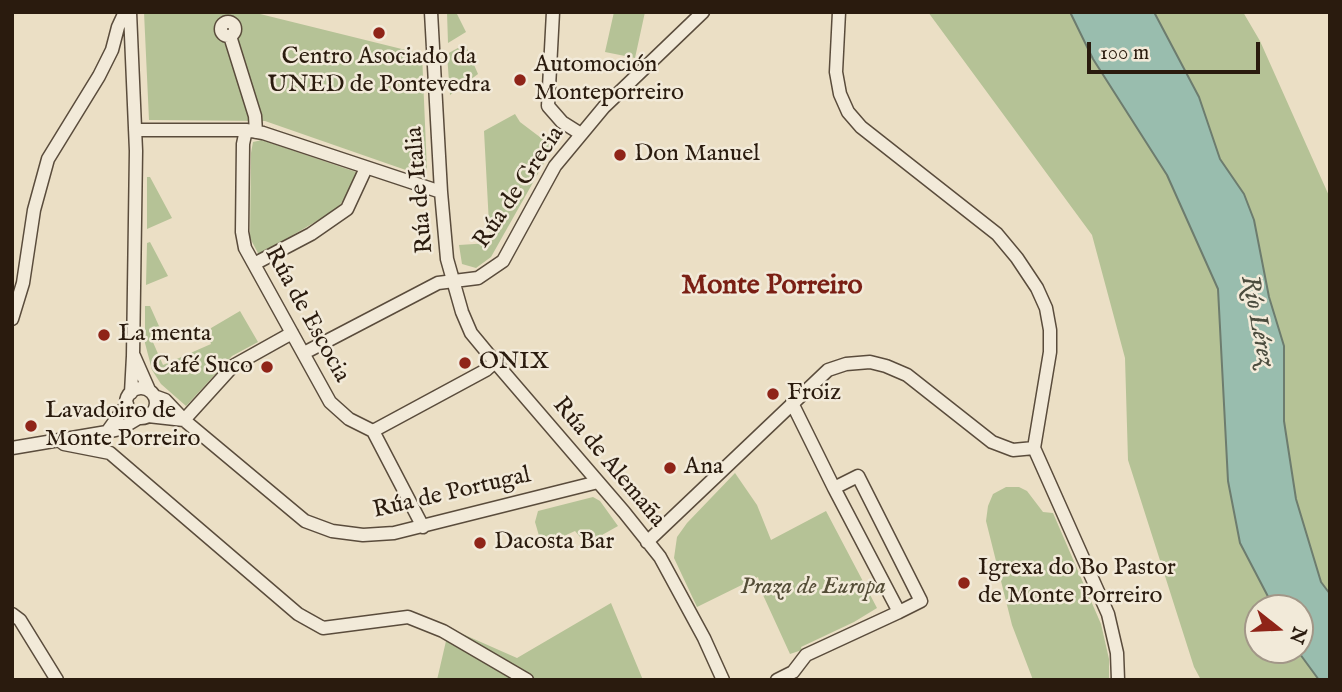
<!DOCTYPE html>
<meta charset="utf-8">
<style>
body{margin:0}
#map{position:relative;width:1342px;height:692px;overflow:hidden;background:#ebdfc5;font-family:"IM FELL English",serif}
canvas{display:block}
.frame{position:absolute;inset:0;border:14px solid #2a1b0e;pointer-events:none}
.north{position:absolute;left:1244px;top:594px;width:70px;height:70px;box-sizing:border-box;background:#f2ead9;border:2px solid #a29788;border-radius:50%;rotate:108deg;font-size:19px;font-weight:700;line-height:28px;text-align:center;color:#2a1b0e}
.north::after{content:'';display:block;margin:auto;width:24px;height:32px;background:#8f2418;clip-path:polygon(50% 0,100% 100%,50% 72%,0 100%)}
.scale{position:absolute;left:1087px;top:42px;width:173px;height:32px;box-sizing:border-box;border:4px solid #2a1b0e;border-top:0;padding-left:9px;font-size:21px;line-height:24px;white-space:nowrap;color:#2a1b0e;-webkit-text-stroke:5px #f2ead9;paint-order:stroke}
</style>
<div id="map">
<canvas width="1342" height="692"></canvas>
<div class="frame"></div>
<div class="north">N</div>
<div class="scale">100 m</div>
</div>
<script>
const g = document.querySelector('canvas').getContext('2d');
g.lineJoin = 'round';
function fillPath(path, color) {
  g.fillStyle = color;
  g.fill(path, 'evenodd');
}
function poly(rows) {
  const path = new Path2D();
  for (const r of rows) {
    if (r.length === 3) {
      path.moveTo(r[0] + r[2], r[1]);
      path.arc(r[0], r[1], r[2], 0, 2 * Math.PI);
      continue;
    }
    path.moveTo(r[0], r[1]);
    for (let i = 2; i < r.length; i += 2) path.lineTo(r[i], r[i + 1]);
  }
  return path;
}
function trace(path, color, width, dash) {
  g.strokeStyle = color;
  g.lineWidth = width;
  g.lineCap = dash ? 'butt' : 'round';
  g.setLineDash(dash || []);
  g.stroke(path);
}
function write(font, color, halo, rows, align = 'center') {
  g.font = font + ' "IM FELL English",serif';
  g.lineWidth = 5;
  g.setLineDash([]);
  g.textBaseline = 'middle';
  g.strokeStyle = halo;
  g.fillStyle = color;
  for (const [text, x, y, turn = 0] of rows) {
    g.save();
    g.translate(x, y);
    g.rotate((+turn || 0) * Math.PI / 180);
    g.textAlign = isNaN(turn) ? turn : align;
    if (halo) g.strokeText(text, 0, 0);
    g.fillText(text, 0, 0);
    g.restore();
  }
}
const green = poly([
 [144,12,252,12,422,54,427,171,423,176,265,121,149,120],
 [447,12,456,12,466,32,448,43],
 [614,12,645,12,635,58,605,52],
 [928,12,1243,12,1260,41,1330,198,1330,680,1201,680,1194,667,1128,460,1125,358,1092,235],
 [1258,608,1300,608,1300,650,1258,650],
 [465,44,478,74,450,95,447,54],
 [515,114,520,122,553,147,491,257,476,268,462,264,459,245,490,243,484,131],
 [262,140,356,172,356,179,340,205,332,212,259,255,250,238,251,153,253,142],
 [147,177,150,177,172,218,147,229],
 [150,242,168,276,146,285,147,243],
 [145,306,150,306,163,335,152,340,163,365,211,344,206,331,240,311,258,342,232,356,186,406,161,384,152,370,145,343],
 [735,473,757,505,771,540,826,511,877,608,854,622,801,647,802,650,790,654,763,595,758,577,697,607,674,558,677,537,687,523],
 [1006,487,1019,487,1027,491,1043,512,1053,513,1101,624,1109,659,1109,680,1033,680,1012,625,986,521,988,506,993,494],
 [593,497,600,501,618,526,586,544,575,531,542,546,535,522,538,511],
 [611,603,643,680,437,680,449,628,517,658]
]);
const water = poly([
 [1070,12,1154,12,1199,97,1220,159,1244,194,1254,220,1269,297,1284,346,1284,421,1296,499,1321,582,1330,594,1330,680,1319,680,1297,650,1300,650,1300,608,1274,608,1240,543,1228,481,1218,289,1167,175,1093,59,1070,12]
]);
const street = poly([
 [130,12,136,151,133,356,131,393],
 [431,12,441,192,447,259,462,312,471,333,495,362,624,512,660,557,704,638,723,680],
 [553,12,548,106,562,122,581,134],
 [839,12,836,72,840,94,848,112,861,127,997,234,1017,258,1037,288,1046,308,1050,330,1050,352,1034,448,1108,614,1117,653,1118,680],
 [228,29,7],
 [230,36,255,116,256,132],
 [135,130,246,130,263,133,441,192],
 [246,130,243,144,242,232,245,248,330,402,349,419,373,431,423,527],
 [254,264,311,234,347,209,366,168],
 [12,319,23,283,34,210,48,159,99,76,112,50,118,27,125,12],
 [304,353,438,283,478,278,503,261,555,166,604,107,703,12],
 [134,356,149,390],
 [141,403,15],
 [154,396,165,400,184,420,305,521,332,531,363,535,394,533,598,482],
 [792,403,834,488],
 [148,416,184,420],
 [184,420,233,366,292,333],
 [373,431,486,370,495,362],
 [107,432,127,404],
 [59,440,64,444,110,453,298,614,323,628,408,617,443,631,527,680],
 [12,448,107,432,120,429,140,417],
 [647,542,828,370,846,364,870,362,886,366,907,375,992,442,1013,450,1034,448],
 [12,614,20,620,57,680],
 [777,680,793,672,806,655,899,612,921,601,858,476,834,488,899,612]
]);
const markers = [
 [379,33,7,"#8f2418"],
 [520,80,7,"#8f2418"],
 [620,155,7,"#8f2418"],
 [104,335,7,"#8f2418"],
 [465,363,7,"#8f2418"],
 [267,367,7,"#8f2418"],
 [773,394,7,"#8f2418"],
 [31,426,7,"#8f2418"],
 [670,468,7,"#8f2418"],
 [480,543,7,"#8f2418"],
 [964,583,7,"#8f2418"]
];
const poiNames = [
 ["Centro Asociado da",379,58,"center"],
 ["UNED de Pontevedra",379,86,"center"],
 ["Automoción",534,66],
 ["Monteporreiro",534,94],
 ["Don Manuel",634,155],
 ["La menta",118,335],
 ["ONIX",479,363],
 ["Café Suco",253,367,"right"],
 ["Froiz",787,394],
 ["Lavadoiro de",45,412],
 ["Monte Porreiro",45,440],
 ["Ana",684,468],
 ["Dacosta Bar",494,543],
 ["Igrexa do Bo Pastor",978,569],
 ["de Monte Porreiro",978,597]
];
const streetNames = [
 ["Rúa de Grecia",520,188,-56],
 ["Rúa de Italia",421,190,-95],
 ["Rúa de Escocia",306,315,61],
 ["Rúa de Alemaña",608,463,50],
 ["Rúa de Portugal",452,494,-13]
];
const parkNames = [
 ["Praza de Europa",813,588]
];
const waterNames = [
 ["Río Lérez",1256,321,79]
];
const quarterNames = [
 ["Monte Porreiro",772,287]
];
fillPath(green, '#b5c296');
fillPath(water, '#99bdae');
trace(water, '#6d7c6e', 2);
trace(street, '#5a4c3c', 15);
trace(street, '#f2ead9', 12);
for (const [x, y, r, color] of markers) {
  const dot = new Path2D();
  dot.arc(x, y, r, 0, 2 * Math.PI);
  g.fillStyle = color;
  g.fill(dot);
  trace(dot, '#f2ead9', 2.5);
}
write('24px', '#2a1b0e', '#f2ead9', poiNames, 'left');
write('24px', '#2a1b0e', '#f2ead9', streetNames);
write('italic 24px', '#544d37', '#f2ead9', parkNames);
write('italic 26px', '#4b4c3e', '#f2ead9', waterNames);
write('bold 28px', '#7a1f14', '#f2ead9', quarterNames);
</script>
